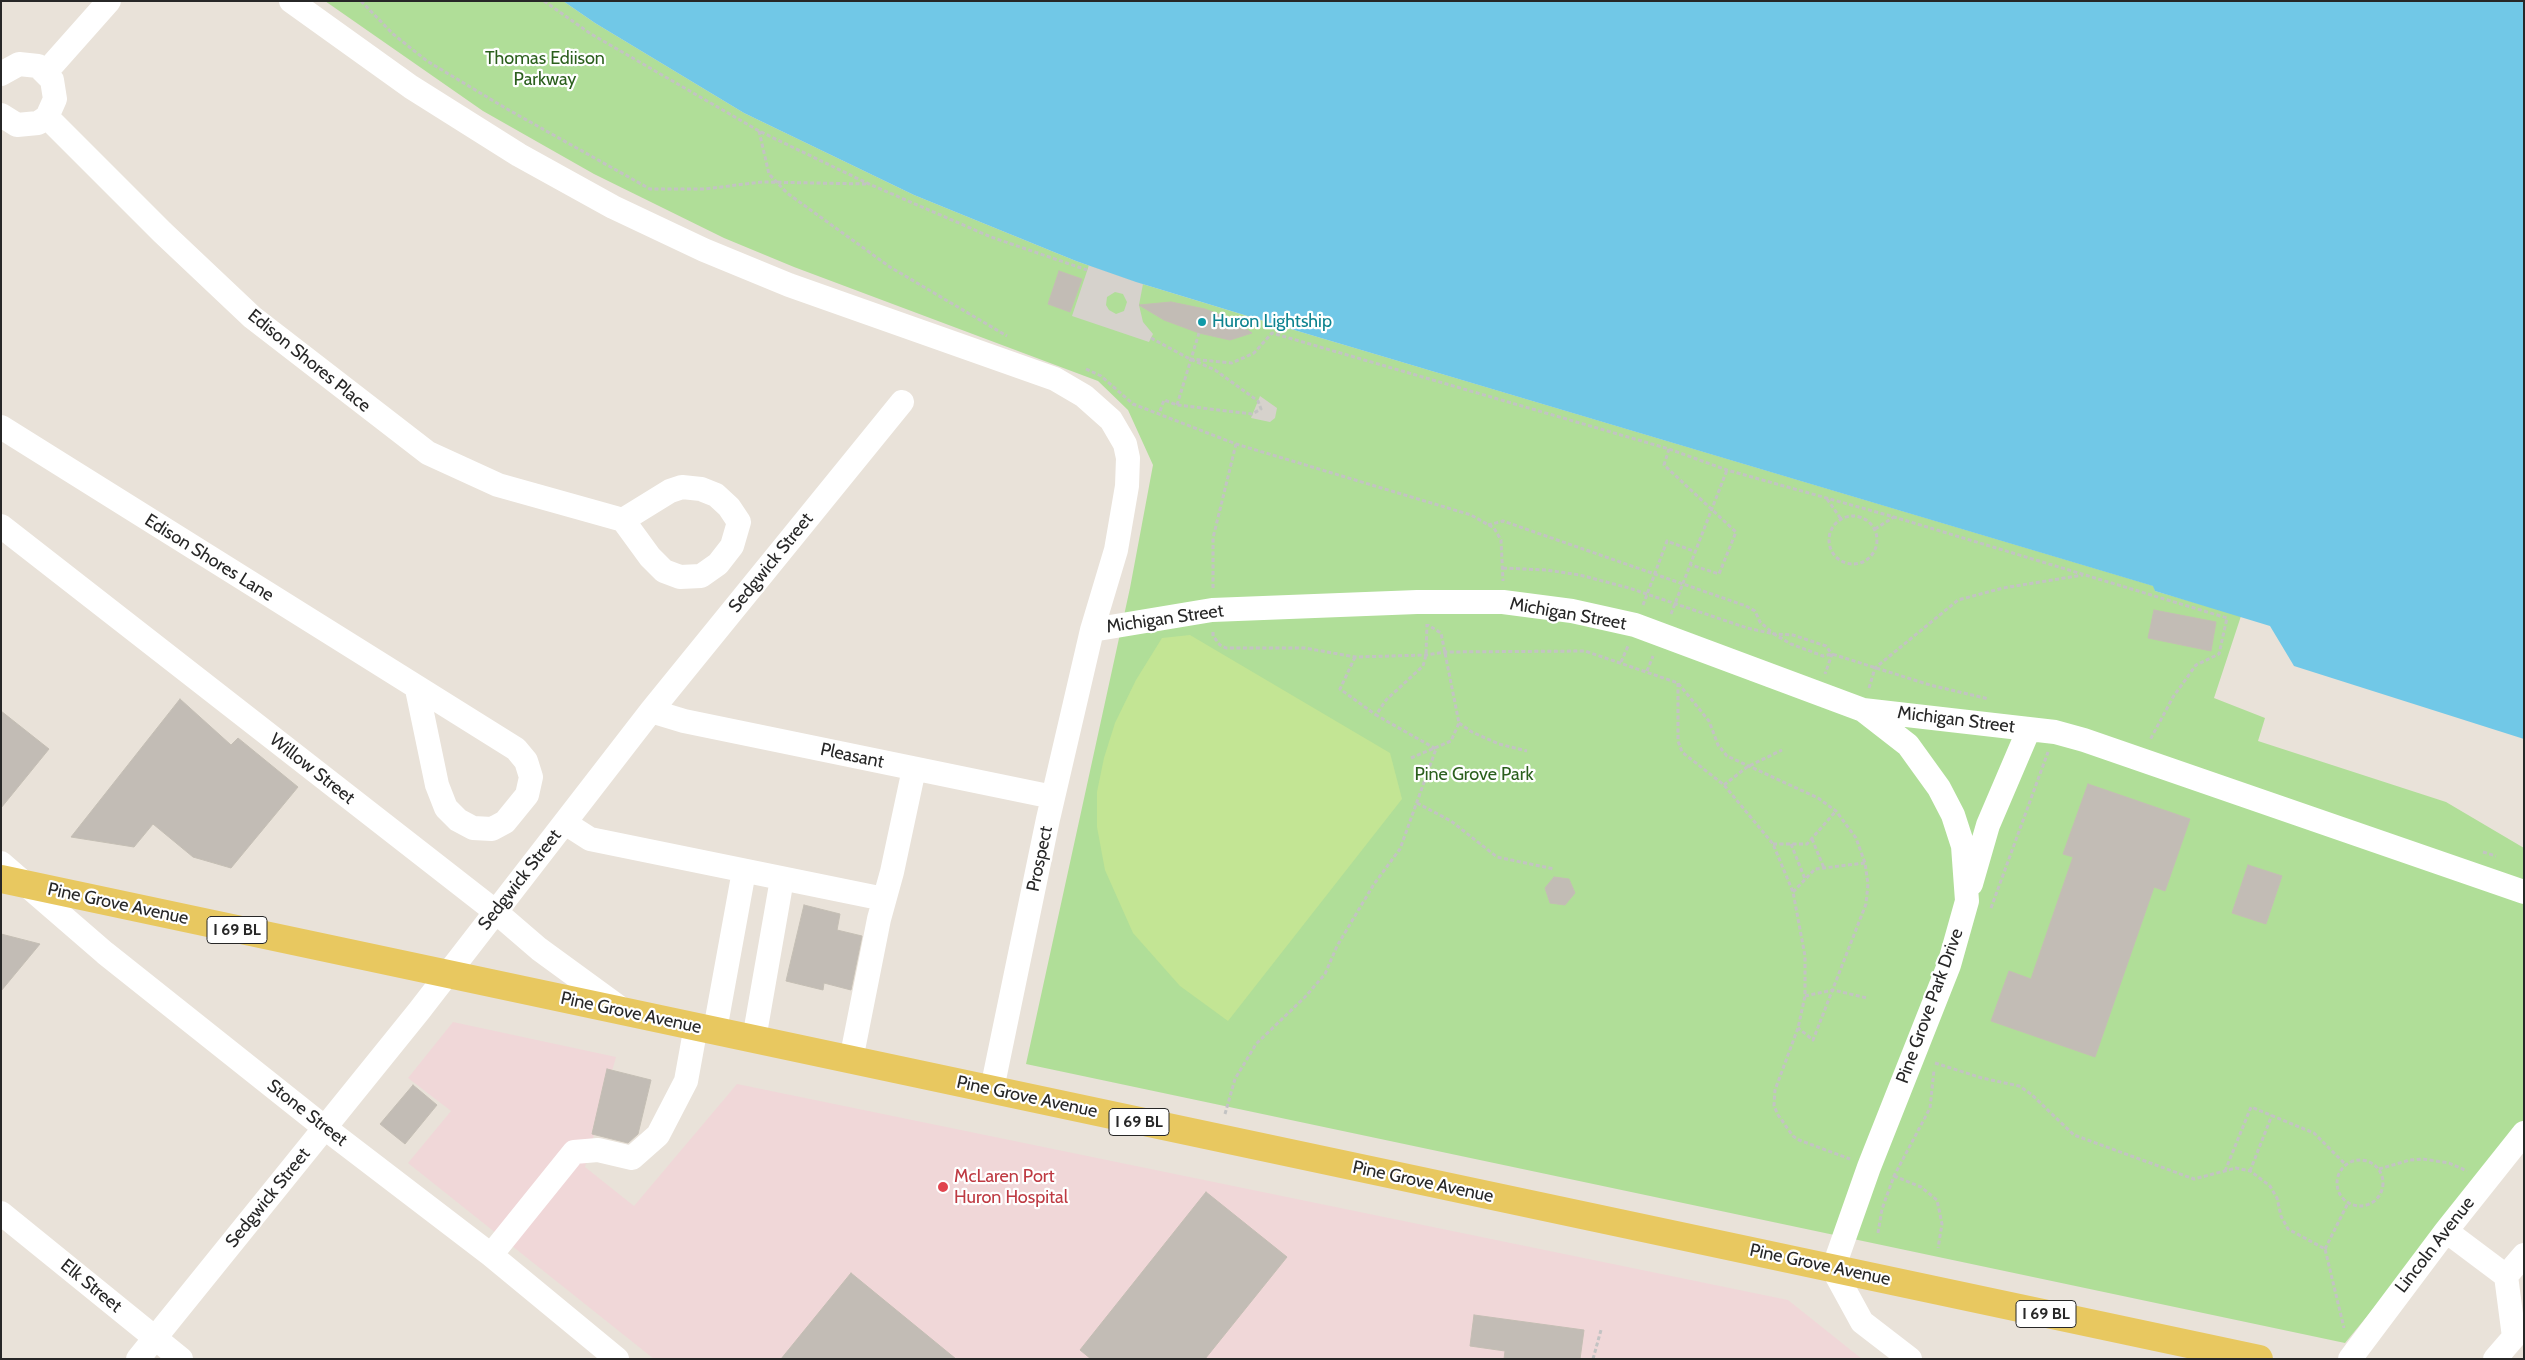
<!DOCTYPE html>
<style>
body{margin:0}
#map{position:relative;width:2525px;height:1360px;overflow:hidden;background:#e9e2d9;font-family:Cabin,sans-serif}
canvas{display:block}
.frame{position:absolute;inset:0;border:2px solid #272727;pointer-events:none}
</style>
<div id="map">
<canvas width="2525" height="1360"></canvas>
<div class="frame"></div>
</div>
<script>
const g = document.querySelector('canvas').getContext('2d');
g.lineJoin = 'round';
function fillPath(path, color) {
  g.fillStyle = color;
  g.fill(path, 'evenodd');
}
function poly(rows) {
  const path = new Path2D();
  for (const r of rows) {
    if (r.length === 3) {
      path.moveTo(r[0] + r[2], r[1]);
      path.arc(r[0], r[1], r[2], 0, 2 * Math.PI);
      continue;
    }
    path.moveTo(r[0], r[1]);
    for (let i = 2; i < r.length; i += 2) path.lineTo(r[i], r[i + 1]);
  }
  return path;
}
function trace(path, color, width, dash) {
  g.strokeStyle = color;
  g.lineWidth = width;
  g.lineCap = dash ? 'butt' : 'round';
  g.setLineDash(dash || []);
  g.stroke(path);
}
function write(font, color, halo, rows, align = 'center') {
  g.font = font + ' Cabin,sans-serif';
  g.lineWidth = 4.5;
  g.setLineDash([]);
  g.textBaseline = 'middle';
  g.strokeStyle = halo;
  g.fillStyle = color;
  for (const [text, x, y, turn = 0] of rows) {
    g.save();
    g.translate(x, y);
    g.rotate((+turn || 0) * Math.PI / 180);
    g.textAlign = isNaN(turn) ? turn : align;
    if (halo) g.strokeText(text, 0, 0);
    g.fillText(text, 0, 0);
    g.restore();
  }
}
const medical = poly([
 [453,1022,616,1057,585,1167,634,1206,737,1084,1788,1300,1862,1359,654,1359,408,1163,451,1111,408,1078]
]);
const green = poly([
 [325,1,563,1,595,23,744,113,914,195,1076,261,1136,282,1264,321,2154,586,2155,591,2241,616,2214,698,2265,718,2258,741,2446,802,2524,848,2524,1126,2345,1343,1026,1064,1130,588,1153,465,1128,410,1098,381,794,267,724,238,594,174,483,111]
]);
const pitch = poly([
 [1190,635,1390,753,1402,799,1228,1021,1180,986,1133,933,1105,870,1097,827,1097,792,1104,758,1115,723,1136,680,1162,638]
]);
const plaza = poly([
 [1089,265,1143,284,1139,305,1143,322,1153,334,1149,342,1072,316],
 [1115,292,1123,294,1127,302,1124,311,1116,314,1109,310,1106,305,1107,297],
 [1260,396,1277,408,1275,418,1270,422,1251,418]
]);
const water = poly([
 [563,1,2524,1,2524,739,2294,666,2270,626,2155,591,2153,586,1264,321,1136,282,1076,261,914,195,744,113,595,23]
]);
const building = poly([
 [1059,271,1082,279,1070,312,1048,304,1059,271],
 [1171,302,1205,309,1231,319,1252,333,1230,340,1199,333,1164,320,1139,305,1171,302],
 [2154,610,2216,622,2211,651,2148,638,2154,610],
 [180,699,231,745,238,738,298,787,231,868,193,857,153,824,134,847,71,837,180,699],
 [1,711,49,749,1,808,1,711],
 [2088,784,2190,819,2165,891,2154,887,2095,1057,1991,1021,2009,971,2031,979,2073,857,2063,854,2088,784],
 [2248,865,2282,876,2266,924,2232,913,2248,865],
 [1554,877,1569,879,1575,893,1565,905,1550,903,1545,888,1554,877],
 [804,905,840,914,837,930,862,936,851,990,824,983,823,990,786,981,804,905],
 [1,934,40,944,1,991,1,934],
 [607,1069,651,1080,638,1134,628,1143,592,1134,607,1069],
 [413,1085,437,1105,405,1144,380,1124,413,1085],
 [1206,1192,1287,1257,1205,1359,1091,1359,1080,1350,1206,1192],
 [851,1273,956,1359,781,1359,851,1273],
 [1474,1315,1584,1330,1580,1359,1504,1359,1505,1351,1470,1346,1474,1315]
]);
const path = poly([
 [361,1,393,34,427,61,507,109,650,189,704,189,762,182,868,184],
 [544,1,591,34,759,131,869,184,991,237,1087,270],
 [759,131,769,174,787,193,890,267,1007,336],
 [1151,338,1190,359,1215,370,1258,401,1261,409,1252,414,1177,405,1164,400,1159,414],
 [1190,359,1232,363,1254,353,1272,333,1669,449,1727,470,1894,517,2227,618,2219,654,2196,665,2173,697,2150,740],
 [1086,369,1101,376,1133,404,1236,444,1471,515,1494,528,1501,540,1503,581],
 [1177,405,1199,333],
 [1669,449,1664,465,1736,532,1719,574,1691,565],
 [1827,499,1841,519],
 [1853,540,24],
 [1488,525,1503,521,1746,606,1755,611,1760,622,1774,634,1793,635,1826,646,1832,654,1825,674],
 [1875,529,1894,517],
 [1503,568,1546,570,1580,575,1629,588,1747,628,1774,634,1791,644,1823,656,1832,654,1930,685,1989,699],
 [1213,588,1213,538,1236,444],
 [1643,605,1667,541,1696,552],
 [1671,614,1727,470],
 [1213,632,1213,636,1220,645,1226,648,1305,648,1355,657,1426,655,1445,652,1585,651,1678,683,1709,721,1718,745,1727,756,1818,798,1836,811,1856,838,1865,863,1868,884,1866,904,1813,1040,1798,1028],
 [1355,657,1340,689,1376,715],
 [1621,662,1628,646],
 [1647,671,1653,656],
 [1678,683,1678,741,1682,752,1724,785,1773,844,1793,892,1805,956,1805,996,1798,1028,1775,1090,1774,1106,1778,1115,1793,1136,1799,1140,1850,1159],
 [1869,688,1875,668,1958,600,2003,588,2083,575],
 [1459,723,1472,732,1499,744,1527,751],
 [1411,758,1451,741,1459,723,1441,633,1428,625],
 [1724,785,1747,767,1782,750],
 [1417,803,1451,821,1497,857,1554,869],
 [1812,839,1824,868],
 [1773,844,1807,844,1836,811],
 [1791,844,1805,879],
 [2483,852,2496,856],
 [1793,892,1815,869,1865,863],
 [1991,908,2048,752],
 [1805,996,1833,990,1867,998],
 [1935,1063,1982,1078,2019,1086,2031,1094,2074,1135,2194,1179,2236,1168,2250,1171,2257,1176,2270,1186,2277,1198,2281,1216,2288,1229,2325,1249,2344,1328],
 [1225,1114,1235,1079,1256,1044,1305,997,1325,974,1337,946,1374,884,1400,849,1436,749,1376,715,1386,700,1423,666,1426,655,1427,624],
 [2360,1183,23],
 [2379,1169,2410,1160,2423,1159,2449,1163,2467,1171],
 [2225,1171,2251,1107,2314,1133,2346,1165],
 [2250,1171,2272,1115],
 [1894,1176,1921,1187,1937,1200,1942,1224,1938,1248],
 [1878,1233,1882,1209,1894,1176,1930,1108,1934,1070],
 [2325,1249,2348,1203],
 [1593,1359,1601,1330]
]);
const minor = poly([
 [291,1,411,87,519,155,613,207,704,250,789,285,1055,379,1084,396,1111,420,1125,444,1128,458,1127,486,1116,550,1092,630,1048,819,992,1089],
 [46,72,109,1],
 [1,74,19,64,38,66,52,80,55,99,47,117,38,123,17,125,1,115],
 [47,117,162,232,252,317,428,453,498,485,623,520,650,557,664,571,680,577,701,576,718,564,732,546,739,522,729,507,716,495,701,489,682,487,670,491,623,520],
 [1,427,516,749,526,761,531,777,527,795,505,822,492,829,473,828,458,820,446,808,437,785,417,689],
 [1,526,496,912,539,949,624,1011],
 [1092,630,1212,610,1417,602,1503,602,1572,611,1635,625,1863,710,2055,732,2084,740,2524,892],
 [1863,710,1908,745,1939,788,1953,815,1963,846,1967,901,1949,965,1869,1167,1833,1269,1862,1322,1910,1359],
 [651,711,684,721,1053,797],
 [565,823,590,839,884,899],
 [1,863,105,953,325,1128,491,1255,617,1359],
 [1971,884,1988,825,2029,729],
 [715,1030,744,871],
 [754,1039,782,879],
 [851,1060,879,919,892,872,914,769],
 [1,1213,181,1359],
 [2446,1231,2506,1276,2514,1337,2495,1359],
 [491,1255,574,1152,598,1150,632,1158,658,1135,686,1081,696,1026],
 [2506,1276,2524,1255],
 [138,1359,419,1011,651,711,902,402],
 [2350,1359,2446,1231,2524,1133]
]);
const major = poly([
 [1,879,2259,1359]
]);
const markers = [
 [1202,322,5,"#0f9aa8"],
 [943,1187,6,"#e0444e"]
];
const shields = [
 [237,930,60],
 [1139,1122,60],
 [2046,1314,60]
];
const shieldNames = [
 ["I 69 BL",237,930],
 ["I 69 BL",1139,1122],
 ["I 69 BL",2046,1314]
];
const parkNames = [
 ["Thomas Ediison",545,59],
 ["Parkway",545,80],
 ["Pine Grove Park",1474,775]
];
const cultureNames = [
 ["Huron Lightship",1212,322]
];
const streetNames = [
 ["Edison Shores Place",309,361,39],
 ["Edison Shores Lane",209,558,32],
 ["Sedgwick Street",771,563,-51],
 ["Michigan Street",1568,614,10],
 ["Michigan Street",1165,619,-8],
 ["Michigan Street",1956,720,7],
 ["Pleasant",852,756,12],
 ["Willow Street",312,769,38],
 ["Prospect",1040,859,-78],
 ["Sedgwick Street",520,880,-52],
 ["Pine Grove Avenue",118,904,12],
 ["Pine Grove Park Drive",1930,1006,-70],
 ["Pine Grove Avenue",631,1013,12],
 ["Pine Grove Avenue",1027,1097,12],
 ["Stone Street",307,1113,38],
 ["Pine Grove Avenue",1423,1182,12],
 ["Sedgwick Street",268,1198,-51],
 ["Lincoln Avenue",2435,1245,-52],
 ["Pine Grove Avenue",1820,1265,12],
 ["Elk Street",91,1286,39]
];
const healthNames = [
 ["McLaren Port",954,1177],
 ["Huron Hospital",954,1198]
];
fillPath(medical, '#f0d7d8');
fillPath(green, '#b0de98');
fillPath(pitch, '#c3e594');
fillPath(plaza, '#d6d2cc');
fillPath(water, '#71c8e7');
fillPath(building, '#c2bcb5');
trace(building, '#c4beb4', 1);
trace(path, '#c3c3c3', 3, [4, 2.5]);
trace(minor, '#fff', 24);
trace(major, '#e8c860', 28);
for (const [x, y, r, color] of markers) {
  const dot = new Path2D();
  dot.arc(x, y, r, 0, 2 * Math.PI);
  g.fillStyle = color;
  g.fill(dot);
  trace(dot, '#fff', 2);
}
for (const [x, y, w] of shields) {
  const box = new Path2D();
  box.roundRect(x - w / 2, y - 13.5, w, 27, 4);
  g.fillStyle = '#fff';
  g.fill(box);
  trace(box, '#272727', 1);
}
write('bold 16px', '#272727', null, shieldNames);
write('18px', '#2b5f1d', '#fff', parkNames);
write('18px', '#0d838f', '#fff', cultureNames, 'left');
write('18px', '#272727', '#fff', streetNames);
write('18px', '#be3a42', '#fff', healthNames, 'left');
</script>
